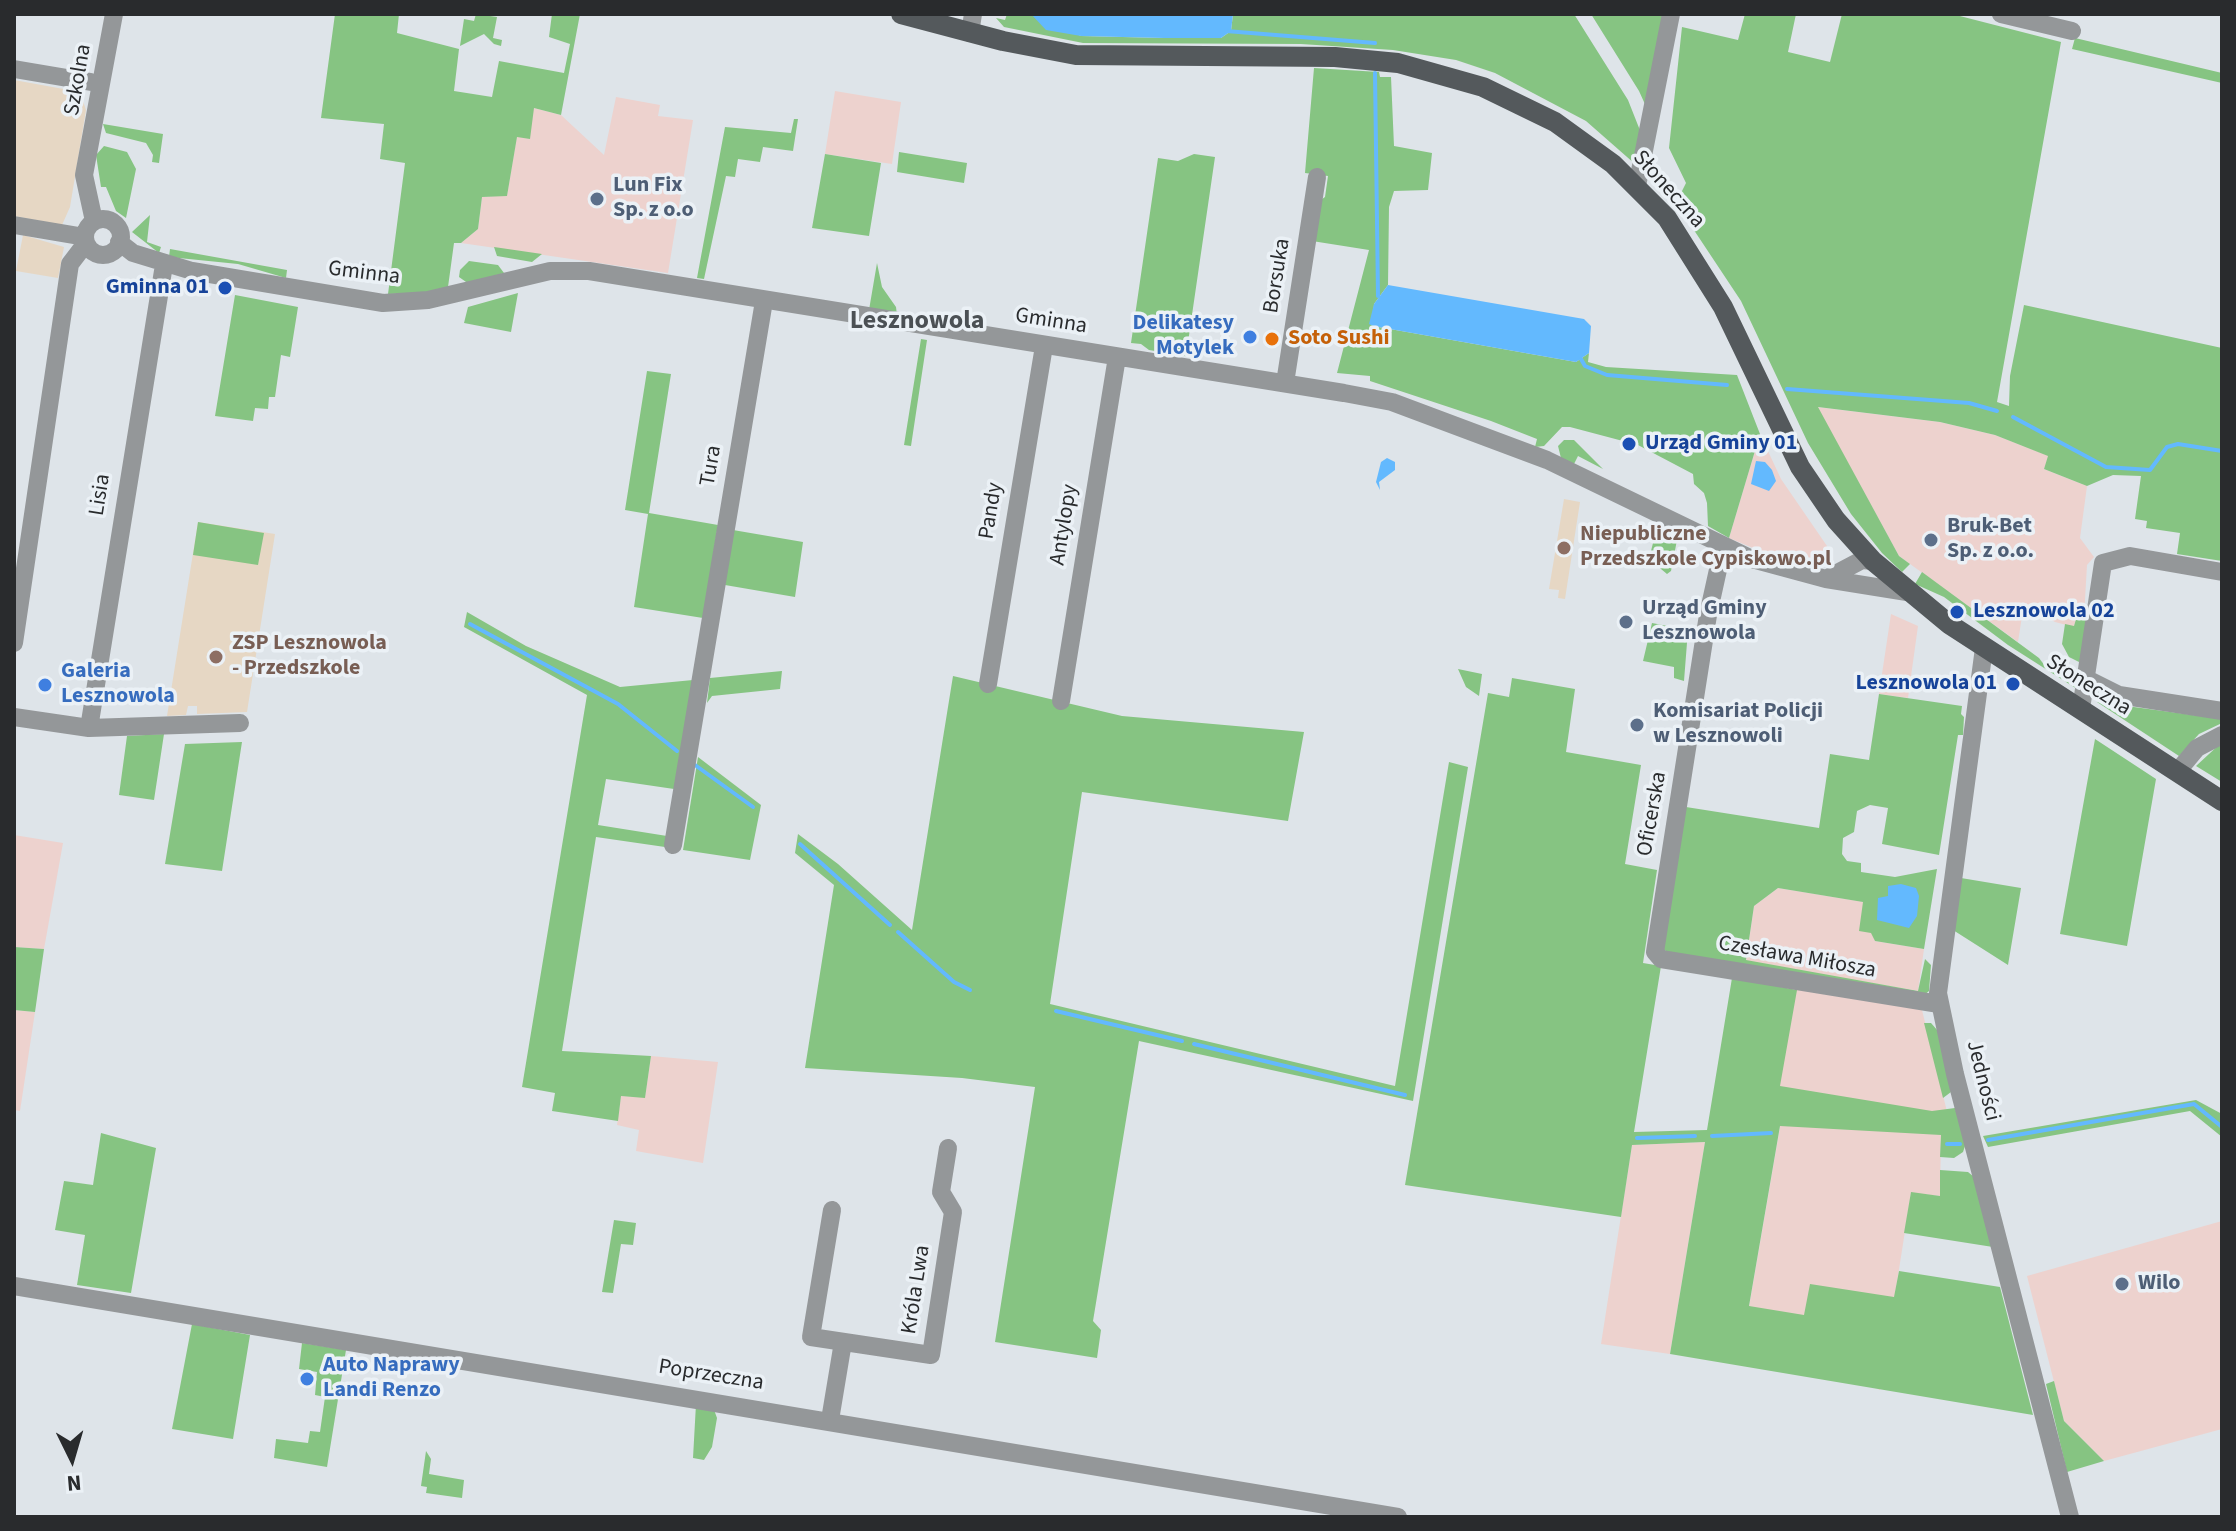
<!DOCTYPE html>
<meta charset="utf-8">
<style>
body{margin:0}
#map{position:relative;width:2236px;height:1531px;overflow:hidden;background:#dee4e9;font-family:"Source Sans 3",sans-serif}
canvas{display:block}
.frame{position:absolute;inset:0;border:16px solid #292b2d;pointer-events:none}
.north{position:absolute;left:32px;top:1419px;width:80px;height:80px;-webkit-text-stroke:6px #ebf1f6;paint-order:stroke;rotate:175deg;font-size:22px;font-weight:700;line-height:32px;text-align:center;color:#292b2d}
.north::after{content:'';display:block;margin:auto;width:28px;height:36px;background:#292b2d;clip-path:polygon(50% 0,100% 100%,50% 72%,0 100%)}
</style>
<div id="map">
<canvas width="2236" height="1531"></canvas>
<div class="frame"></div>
<div class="north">N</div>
</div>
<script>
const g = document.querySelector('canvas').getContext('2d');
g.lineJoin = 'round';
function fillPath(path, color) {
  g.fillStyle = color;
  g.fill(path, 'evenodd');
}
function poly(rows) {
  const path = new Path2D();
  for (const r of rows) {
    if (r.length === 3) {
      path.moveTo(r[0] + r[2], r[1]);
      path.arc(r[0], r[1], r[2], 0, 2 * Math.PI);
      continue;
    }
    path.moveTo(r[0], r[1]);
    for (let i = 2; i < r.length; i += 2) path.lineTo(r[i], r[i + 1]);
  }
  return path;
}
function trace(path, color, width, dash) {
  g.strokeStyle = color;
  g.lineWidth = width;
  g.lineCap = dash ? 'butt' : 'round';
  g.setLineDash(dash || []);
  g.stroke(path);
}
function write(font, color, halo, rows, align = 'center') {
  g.font = font + ' "Source Sans 3",sans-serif';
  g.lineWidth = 7;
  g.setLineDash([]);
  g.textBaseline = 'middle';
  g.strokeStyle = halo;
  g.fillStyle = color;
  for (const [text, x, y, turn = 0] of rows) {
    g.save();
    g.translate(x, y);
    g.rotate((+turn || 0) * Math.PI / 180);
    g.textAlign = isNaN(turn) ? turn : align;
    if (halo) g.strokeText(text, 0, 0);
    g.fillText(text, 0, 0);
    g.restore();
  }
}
const industrial = poly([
 [835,91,901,102,892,164,825,154],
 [616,97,660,105,658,116,693,120,668,273,461,243,478,229,482,197,507,195,517,136,534,108,561,115,604,155],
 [1817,407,1940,422,1995,435,2049,456,2044,469,2087,486,2080,538,2094,557,2087,565,2084,617,2077,616,2074,627,2055,622,2024,603,2018,642,1899,556],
 [1760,434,1781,479,1827,546,1823,561,1814,566,1765,553,1729,538],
 [1891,614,1918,626,1908,698,1879,694],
 [14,835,63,843,44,949,14,947],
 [1778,888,1864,902,1875,941,1924,949,1918,991,1746,961,1754,906],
 [1749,982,1922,1010,1953,1136,1941,1135,1940,1196,1911,1193,1880,1390,1744,1336,1780,1127],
 [14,1010,35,1012,20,1111,14,1110],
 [651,1056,718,1062,703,1163,636,1151,639,1130,617,1125,621,1096,645,1097],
 [1705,1142,1670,1354,1601,1344,1632,1145],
 [2222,1221,2222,1429,2104,1461,2064,1421,2027,1276]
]);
const education = poly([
 [14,80,80,92,86,110,70,207,62,225,14,216],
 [23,235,64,247,58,278,16,271],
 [1564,499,1580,502,1565,599,1558,598,1559,590,1549,589],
 [198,522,275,534,247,712,197,714,197,706,188,706,186,715,167,716]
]);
const green = poly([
 [335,14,399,14,397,33,459,49,454,91,492,97,499,61,564,73,570,44,549,37,552,14,580,14,561,115,534,108,530,139,517,137,507,196,482,197,478,229,461,243,454,243,448,287,433,293,388,294,405,163,380,159,384,124,321,118],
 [476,14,497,17,493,38,502,40,501,46,494,44,484,34,460,46,464,19,474,21],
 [1007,14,1031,14,1081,36,1164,38,1221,38,1231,31,1233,14,1574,14,1628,100,1643,138,1635,164,1586,121,1495,73,1456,60,1393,50,1301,44,1083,43,1004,27,996,18,1005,20],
 [1591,14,1666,14,1649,113,1639,91],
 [1745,14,1796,14,1788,52,1830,62,1842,14,1952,14,2061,42,1997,402,2009,406,2010,376,2024,305,2222,348,2222,561,2177,554,2180,533,2146,528,2147,521,2135,519,2141,476,2113,475,2087,486,2044,469,2048,456,1995,435,1940,422,1818,407,1899,556,1910,564,1902,572,1882,553,1851,514,1808,443,1741,301,1676,203,1686,183,1669,148,1682,27,1738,40],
 [2075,38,2222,73,2222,83,2072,49],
 [1314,68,1379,72,1380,77,1391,77,1394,146,1432,153,1428,190,1394,191,1389,207,1388,285,1374,304,1373,326,1576,362,1589,353,1588,362,1606,367,1737,375,1760,434,1729,538,1708,526,1707,503,1704,493,1694,484,1693,474,1638,445,1570,427,1562,427,1544,446,1535,447,1537,439,1491,421,1370,381,1370,376,1337,373,1369,250,1312,241,1318,202,1325,197,1328,176,1305,173],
 [794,119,798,119,793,151,763,147,760,162,738,159,735,177,726,176,704,279,697,278,725,127,791,133],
 [103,124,163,134,159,163,152,162,153,155,146,143,106,133],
 [104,146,127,152,136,169,126,218,116,211,106,187,101,187,96,155],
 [899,152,967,163,964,183,897,172],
 [825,154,881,163,869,236,812,228],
 [1194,154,1215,157,1186,356,1149,350,1141,344,1131,343,1158,158,1178,161],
 [150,215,147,242,161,247,159,253,132,232],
 [494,247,542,254,532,262,497,256],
 [170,249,287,270,286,278,238,264,169,257],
 [469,261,498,265,504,273,469,284,459,277,460,270],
 [877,263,882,287,896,307,897,315,869,310],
 [518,293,511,332,464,323,468,307],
 [235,295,298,307,290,357,281,355,275,397,269,397,268,409,255,408,253,421,215,416],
 [921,339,927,340,911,446,904,445],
 [647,371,671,374,649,513,718,525,703,618,634,607,648,514,625,510],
 [1564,440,1574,440,1603,469,1578,456,1574,464,1561,458,1558,446],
 [198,522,264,533,258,565,193,555],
 [1661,529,1677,540,1671,571,1667,574,1649,559,1655,535],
 [733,530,803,542,795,597,725,585],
 [1922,572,2039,658,2045,666,2079,682,2077,689,2008,645,1944,597,1915,584],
 [467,612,526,646,620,687,693,680,674,789,606,779,598,825,667,836,665,847,596,837,562,1051,651,1056,645,1098,621,1096,618,1121,552,1111,555,1093,522,1087,587,695,464,627],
 [2077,616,2087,617,2081,663,2069,657,2062,644,2065,624,2074,626],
 [1652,623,1688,630,1684,681,1674,678,1674,667,1643,661],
 [1458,669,1482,674,1479,696,1466,687],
 [782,671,780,689,712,696,707,703,710,678],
 [953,676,1122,716,1304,732,1288,821,1082,792,1050,1004,1395,1086,1449,762,1468,767,1413,1101,1139,1041,1093,1321,1101,1330,1097,1358,995,1342,1035,1087,962,1078,805,1068,834,885,795,853,798,834,838,864,912,930],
 [1512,678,1575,689,1566,752,1641,765,1625,864,1657,870,1643,963,1661,966,1634,1132,1707,1130,1732,978,1797,990,1780,1086,1932,1111,1955,1108,1966,1143,1963,1152,1954,1158,1940,1157,1941,1135,1780,1126,1749,1306,1804,1315,1810,1284,1894,1297,1899,1271,2000,1287,2033,1415,1670,1354,1705,1142,1632,1145,1621,1217,1405,1185,1488,693,1509,697],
 [1879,694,1962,706,1961,714,1964,717,1963,735,1958,735,1939,855,1882,844,1888,808,1870,805,1857,811,1854,832,1843,838,1842,854,1847,861,1861,863,1861,872,1895,877,1937,869,1924,949,1875,941,1871,933,1859,931,1863,902,1778,888,1754,906,1746,960,1918,991,1925,959,1931,965,1929,991,1923,996,1674,955,1662,949,1686,807,1819,828,1830,754,1869,760],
 [2097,702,2222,719,2222,723,2199,734,2179,756],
 [164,734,154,800,119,795,127,736],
 [2095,739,2156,779,2127,946,2060,934],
 [242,742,222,871,165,864,185,744],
 [2222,742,2222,782,2196,766],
 [698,757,761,805,750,860,683,850],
 [1961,878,2021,888,2008,965,1953,930],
 [14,947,44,949,35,1012,14,1010],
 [1924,1023,1931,1023,1938,1031,1951,1092,1943,1098],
 [2196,1100,2222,1114,2222,1137,2190,1111,1988,1147,1983,1136],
 [101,1133,156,1148,131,1293,77,1285,85,1235,55,1230,64,1181,93,1185],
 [1940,1170,1968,1172,1974,1177,1993,1247,1904,1233,1911,1192,1940,1196],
 [614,1220,636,1223,633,1245,621,1244,613,1293,602,1292],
 [192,1324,250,1335,233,1439,172,1429],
 [302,1343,346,1350,327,1467,274,1458,276,1439,308,1443,310,1431,320,1432,325,1397,315,1395,317,1372,299,1369],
 [2054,1381,2064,1421,2104,1461,2067,1472,2046,1384],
 [696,1404,713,1407,717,1418,712,1447,704,1460,693,1458],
 [426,1451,431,1459,429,1474,464,1480,462,1498,426,1493,427,1487,421,1486]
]);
const water = poly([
 [1031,14,1233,14,1231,31,1221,38,1164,38,1081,36,1046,30],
 [1388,285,1584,319,1591,326,1589,353,1576,362,1373,326,1369,324,1374,304],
 [1387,458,1395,462,1395,470,1379,482,1380,490,1376,482,1381,462],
 [1756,461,1765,462,1772,470,1776,481,1769,491,1751,484],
 [1901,884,1916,888,1919,896,1917,916,1909,928,1877,920,1878,898,1888,896,1888,886]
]);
const stream = poly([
 [1226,31,1375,43],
 [1375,73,1378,296],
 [1581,359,1585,366,1607,375,1727,385],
 [1787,389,1969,403,1997,411],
 [2013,417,2106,467,2150,470,2167,447,2178,444,2222,451],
 [470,624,618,704,677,751],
 [695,765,753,807],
 [800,844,890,925],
 [898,932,954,982,970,990],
 [1056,1011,1182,1041],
 [1194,1044,1405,1095],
 [1712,1136,1771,1133],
 [1637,1138,1695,1136],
 [1988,1140,2194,1104,2222,1127],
 [1947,1144,1960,1144]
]);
const minor = poly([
 [2001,14,2072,31],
 [970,33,973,14],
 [14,69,91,82],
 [1637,186,1671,14],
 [103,237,18],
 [94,221,84,175,114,14],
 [14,225,85,237],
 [119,242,133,253,192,271,383,303,428,300,550,271,589,271,1344,393,1392,402,1547,460,1752,559,1826,579,1907,592],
 [1285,383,1317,177],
 [1723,547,1708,615,1655,952,1661,959,1939,1004],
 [1826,579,1862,560,1873,561],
 [14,643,70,264,86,243],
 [1984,648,1938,993,1955,1074,2070,1517],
 [2087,679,2119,695,2222,711],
 [988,684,1044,346],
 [1061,701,1117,357],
 [2081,709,2103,563,2130,556,2222,572],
 [14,717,89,728,240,723],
 [89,728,163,271],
 [2177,772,2197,748,2222,735],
 [673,845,764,301],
 [832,1210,811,1337,931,1355,953,1212,941,1192,948,1148],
 [14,1286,1398,1517],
 [830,1420,843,1342]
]);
const major = poly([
 [901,14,1003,41,1076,55,1335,57,1398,63,1483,87,1555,122,1613,164,1667,218,1723,307,1800,467,1836,520,1873,561,1949,624,2222,801]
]);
const markers = [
 [597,199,8,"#5c6f8a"],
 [225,288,8,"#1a4fb4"],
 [1250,337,8,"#3f7fe0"],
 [1272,339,8,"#e8710a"],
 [1629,444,8,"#1a4fb4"],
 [1931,540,8,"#5c6f8a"],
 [1564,548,8,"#8d6e63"],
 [1957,612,8,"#1a4fb4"],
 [1626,622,8,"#5c6f8a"],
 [216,657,8,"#8d6e63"],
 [2013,684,8,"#1a4fb4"],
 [45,685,8,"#3f7fe0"],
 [1637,725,8,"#5c6f8a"],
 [2122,1284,8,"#5c6f8a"],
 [307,1379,8,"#3f7fe0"]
];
const streetNames = [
 ["Szkolna",79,80,-80],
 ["Słoneczna",1668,190,48],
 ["Gminna",364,274,7],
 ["Borsuka",1278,276,-81],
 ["Gminna",1051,322,9],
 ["Tura",712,466,-80],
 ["Lisia",101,495,-81],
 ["Pandy",992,511,-81],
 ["Antylopy",1065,525,-81],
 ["Słoneczna",2088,686,32],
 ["Oficerska",1653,814,-80],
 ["Czesława Miłosza",1797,958,10],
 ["Jedności",1982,1081,76],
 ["Króla Lwa",917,1290,-81],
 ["Poprzeczna",711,1376,9]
];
const serviceNames = [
 ["Lun Fix",613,186],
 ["Sp. z o.o",613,211],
 ["Bruk-Bet",1947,527],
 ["Sp. z o.o.",1947,552],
 ["Urząd Gminy",1642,609],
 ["Lesznowola",1642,634],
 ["Komisariat Policji",1653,712],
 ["w Lesznowoli",1653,737],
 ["Wilo",2138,1284]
];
const transitNames = [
 ["Gminna 01",209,288],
 ["Urząd Gminy 01",1645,444,"left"],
 ["Lesznowola 02",1973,612,"left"],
 ["Lesznowola 01",1997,684]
];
const shopNames = [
 ["Delikatesy",1234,324,"right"],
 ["Motylek",1234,349,"right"],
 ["Galeria",61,672],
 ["Lesznowola",61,697],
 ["Auto Naprawy",323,1366],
 ["Landi Renzo",323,1391]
];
const foodNames = [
 ["Soto Sushi",1288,339]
];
const educationNames = [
 ["Niepubliczne",1580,535],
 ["Przedszkole Cypiskowo.pl",1580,560],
 ["ZSP Lesznowola",232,644],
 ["- Przedszkole",232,669]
];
const quarterNames = [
 ["Lesznowola",917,322]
];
fillPath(industrial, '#edd2ce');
fillPath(education, '#e6d7c4');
fillPath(green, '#86c482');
fillPath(water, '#63b9fe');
trace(stream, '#63b9fe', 4);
trace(minor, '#949799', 18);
trace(major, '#54595c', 20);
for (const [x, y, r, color] of markers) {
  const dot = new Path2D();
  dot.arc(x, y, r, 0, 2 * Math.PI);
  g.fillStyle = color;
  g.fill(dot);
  trace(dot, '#ebf1f6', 3);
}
write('22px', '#292b2d', '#ebf1f6', streetNames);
write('bold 22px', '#4e5e75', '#ebf1f6', serviceNames, 'left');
write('bold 22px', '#164399', '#ebf1f6', transitNames, 'right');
write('bold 22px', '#366cbe', '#ebf1f6', shopNames, 'left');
write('bold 22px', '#c56008', '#ebf1f6', foodNames, 'left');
write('bold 22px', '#785e54', '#ebf1f6', educationNames, 'left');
write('bold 26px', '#4b5054', '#ebf1f6', quarterNames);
</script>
